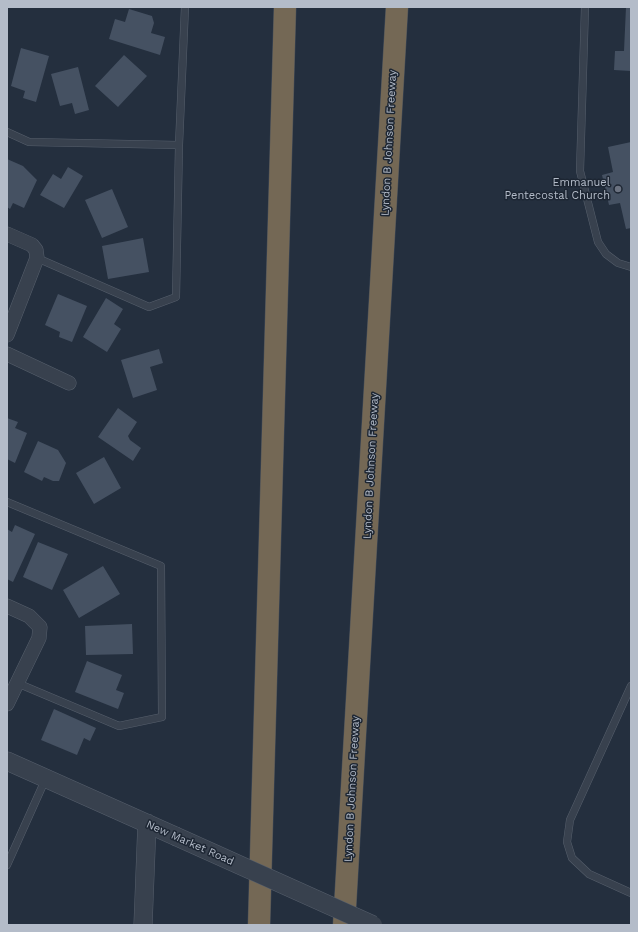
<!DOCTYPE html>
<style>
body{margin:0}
#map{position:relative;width:638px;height:932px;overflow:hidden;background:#242f3e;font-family:"Work Sans",sans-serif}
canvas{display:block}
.frame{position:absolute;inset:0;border:8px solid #b4bcc9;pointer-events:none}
</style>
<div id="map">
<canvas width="638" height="932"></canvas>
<div class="frame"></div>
</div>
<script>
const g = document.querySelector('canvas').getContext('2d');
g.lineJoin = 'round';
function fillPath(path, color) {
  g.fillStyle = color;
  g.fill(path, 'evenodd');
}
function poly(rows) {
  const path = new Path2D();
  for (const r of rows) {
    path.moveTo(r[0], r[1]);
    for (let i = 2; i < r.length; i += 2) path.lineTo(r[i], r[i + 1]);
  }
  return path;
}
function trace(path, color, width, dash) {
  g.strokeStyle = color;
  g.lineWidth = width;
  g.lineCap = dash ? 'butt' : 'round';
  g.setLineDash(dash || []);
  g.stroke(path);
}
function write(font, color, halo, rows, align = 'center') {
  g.font = font + ' "Work Sans",sans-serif';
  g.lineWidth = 3;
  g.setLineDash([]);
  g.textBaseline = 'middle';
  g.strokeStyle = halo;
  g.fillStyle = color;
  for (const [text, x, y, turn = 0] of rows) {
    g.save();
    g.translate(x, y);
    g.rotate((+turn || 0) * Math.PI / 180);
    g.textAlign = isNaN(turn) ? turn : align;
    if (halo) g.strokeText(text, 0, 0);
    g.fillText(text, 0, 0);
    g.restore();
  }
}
const building = poly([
 [626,7,631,7,631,71,614,70,615,51,624,51],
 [129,9,152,16,154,23,151,33,165,37,160,55,109,39,115,19,125,22],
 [21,48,49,56,36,102,23,98,25,91,11,86],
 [124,55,147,76,118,107,95,86],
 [78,67,89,110,75,114,72,103,60,106,51,74],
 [631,142,631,228,626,229,620,203,609,205,602,175,613,172,608,147],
 [7,159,23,166,37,180,24,208,13,203,10,209,7,207],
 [68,167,83,176,64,208,40,195,53,174,61,179],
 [112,189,128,227,102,238,85,200],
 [143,238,149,272,108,279,102,246],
 [58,294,87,306,72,342,59,337,60,332,45,325],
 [106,298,123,309,114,324,121,329,107,352,83,337],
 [159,349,163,363,150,367,157,390,133,398,121,360],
 [118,408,137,422,128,436,130,440,141,448,133,461,98,437],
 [7,418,18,422,15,428,27,433,15,463,7,459],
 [38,441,58,450,66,463,59,481,53,481,44,477,42,481,24,472],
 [104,457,121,488,94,504,76,473],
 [15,525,35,534,13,582,7,579,7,529,12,532],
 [38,542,68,554,52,590,23,577],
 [103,566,120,594,79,618,63,590],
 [132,624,133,654,86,655,85,626],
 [87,661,122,675,116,690,124,693,118,709,75,692],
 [54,709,96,728,90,741,84,738,77,755,41,740]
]);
const service = poly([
 [585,7,580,171,598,242,606,254,618,263,631,267],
 [7,132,29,142,179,145,176,297,149,307,37,258],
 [179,145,185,7],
 [7,502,161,566,162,717,119,726,17,683],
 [631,686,570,820,567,842,572,858,589,874,631,893],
 [7,865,46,778]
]);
const minor = poly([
 [7,234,32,245,36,250,37,258,7,335],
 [7,354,69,383],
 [7,606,29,616,40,627,39,638,7,704]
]);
const tertiary = poly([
 [7,761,175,836],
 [143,925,147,823]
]);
const motorway = poly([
 [259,925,285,7],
 [344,925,397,7]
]);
const tertiaryBridge = poly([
 [175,836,373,925]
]);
const markers = [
 [618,189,4,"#6b7280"]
];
const streetNames = [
 ["Lyndon B Johnson Freeway",389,143,-87],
 ["Lyndon B Johnson Freeway",371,466,-87],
 ["Lyndon B Johnson Freeway",352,789,-87],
 ["New Market Road",190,843,24]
];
const poiNames = [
 ["Emmanuel",610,183],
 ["Pentecostal Church",610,196]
];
fillPath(building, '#455162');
trace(service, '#565f6c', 8);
trace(minor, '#565f6c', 15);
trace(tertiary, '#565f6c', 19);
trace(motorway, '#434c59', 23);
trace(service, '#38414e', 7);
trace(minor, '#38414e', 14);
trace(tertiary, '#38414e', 18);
trace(motorway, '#746855', 22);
trace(tertiaryBridge, '#565f6c', 19, []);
trace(tertiaryBridge, '#38414e', 18);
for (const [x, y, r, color] of markers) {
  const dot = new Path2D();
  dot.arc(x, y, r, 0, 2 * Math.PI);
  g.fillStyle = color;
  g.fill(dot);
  trace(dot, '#1d2633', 1.5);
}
write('11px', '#b4bcc9', '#1d2633', streetNames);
write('11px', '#b4bcc9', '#1d2633', poiNames, 'right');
</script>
